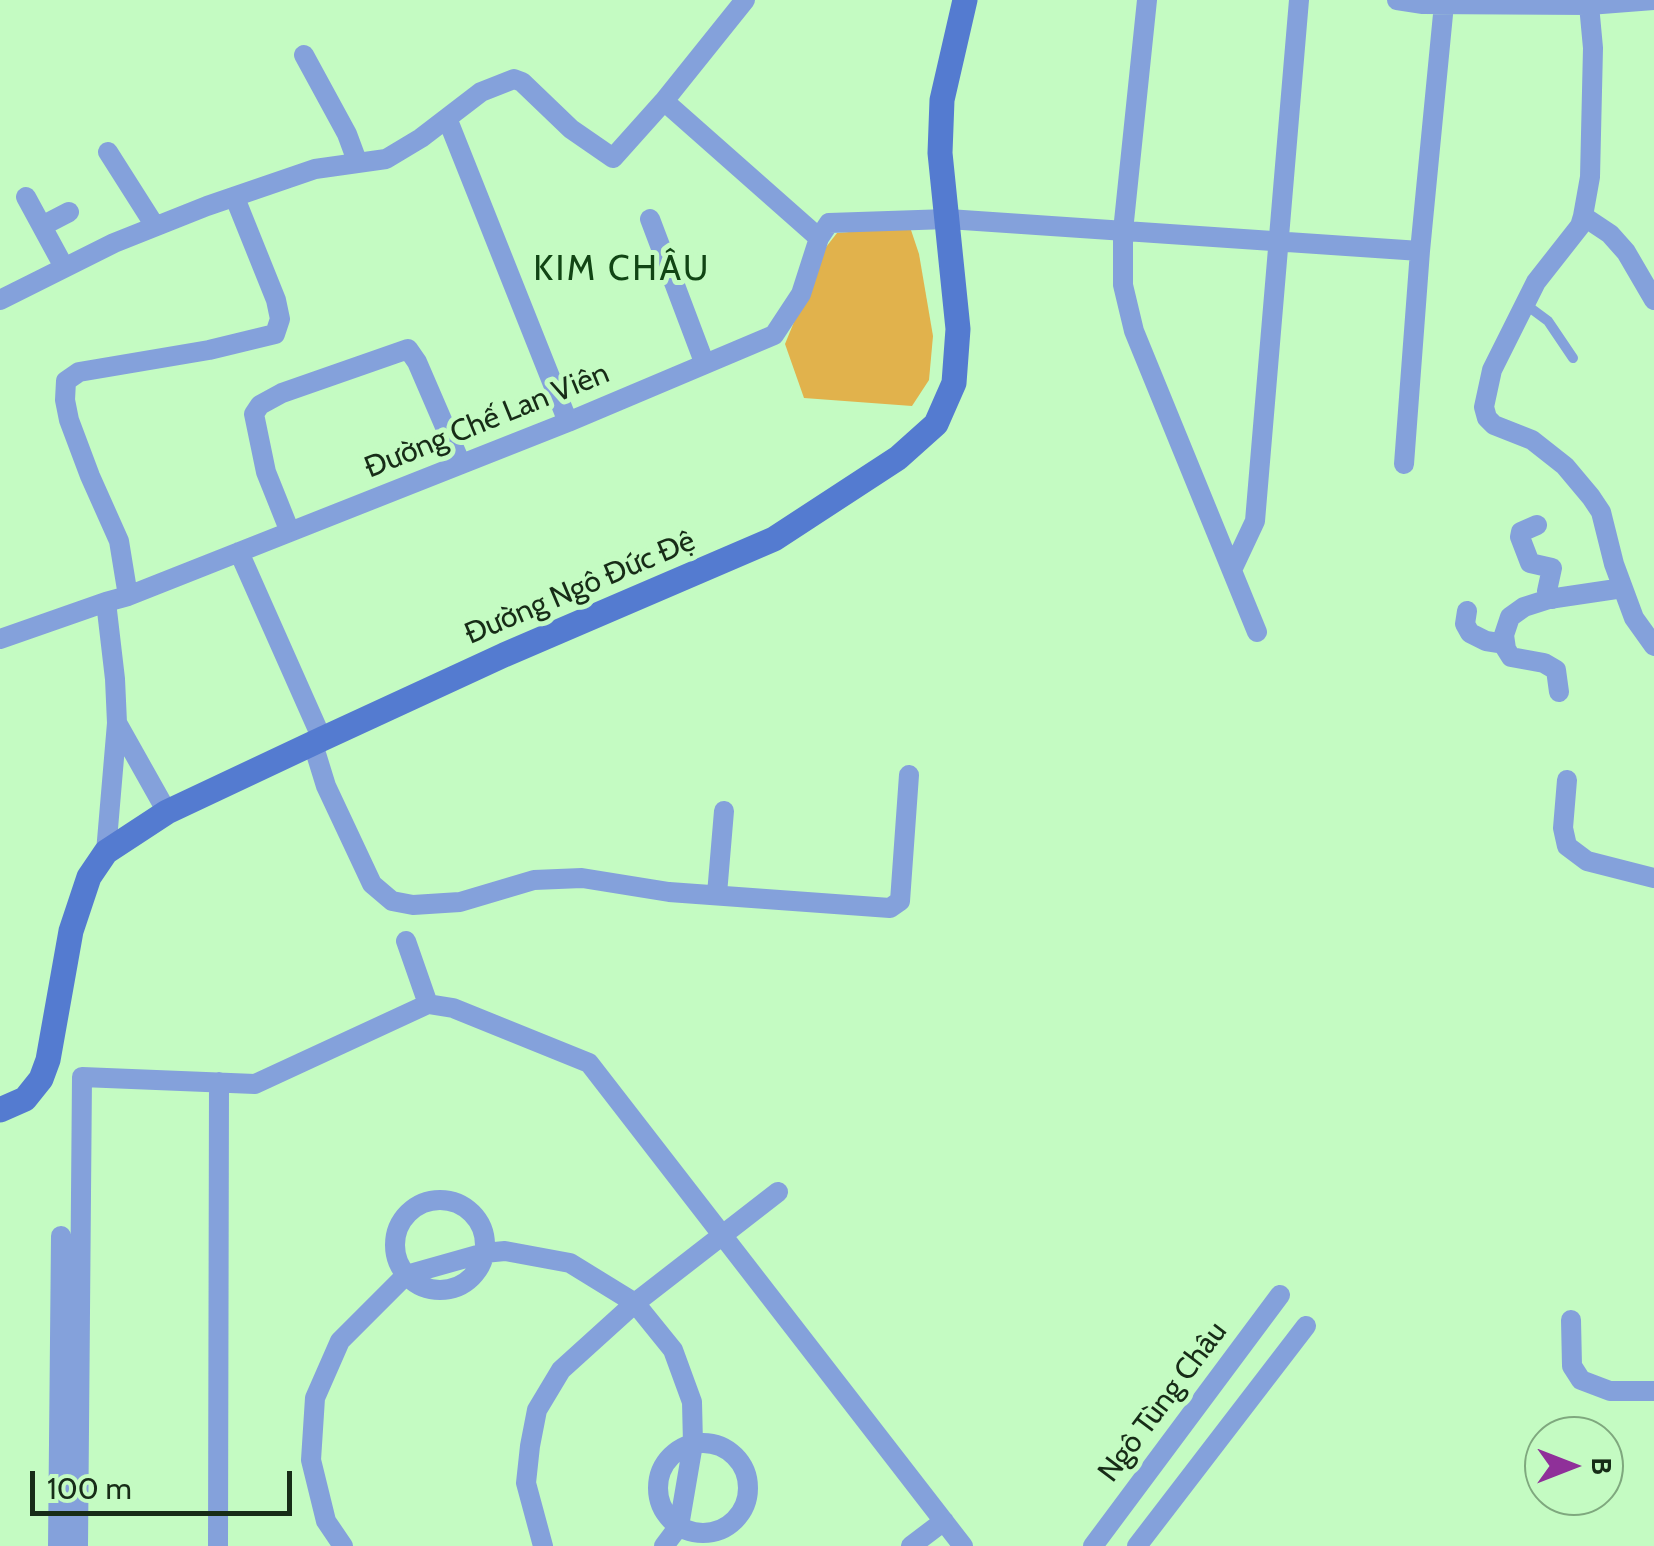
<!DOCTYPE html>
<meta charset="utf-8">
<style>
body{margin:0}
#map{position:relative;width:1654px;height:1546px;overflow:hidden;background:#c4fbc2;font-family:Cabin,sans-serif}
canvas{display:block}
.north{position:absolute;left:1524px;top:1416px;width:100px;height:100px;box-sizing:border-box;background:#c4fbc2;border:2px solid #7fa87e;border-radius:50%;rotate:90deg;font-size:28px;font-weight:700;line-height:40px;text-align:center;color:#172c17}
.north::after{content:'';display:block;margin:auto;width:35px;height:45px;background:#8f3099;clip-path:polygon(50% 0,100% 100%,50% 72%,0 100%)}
.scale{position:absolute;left:30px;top:1471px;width:262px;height:45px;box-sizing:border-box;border:5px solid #172c17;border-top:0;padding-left:12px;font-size:30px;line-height:35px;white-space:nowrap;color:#172c17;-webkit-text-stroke:8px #c4fbc2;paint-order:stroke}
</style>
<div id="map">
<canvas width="1654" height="1546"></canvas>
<div class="north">B</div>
<div class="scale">100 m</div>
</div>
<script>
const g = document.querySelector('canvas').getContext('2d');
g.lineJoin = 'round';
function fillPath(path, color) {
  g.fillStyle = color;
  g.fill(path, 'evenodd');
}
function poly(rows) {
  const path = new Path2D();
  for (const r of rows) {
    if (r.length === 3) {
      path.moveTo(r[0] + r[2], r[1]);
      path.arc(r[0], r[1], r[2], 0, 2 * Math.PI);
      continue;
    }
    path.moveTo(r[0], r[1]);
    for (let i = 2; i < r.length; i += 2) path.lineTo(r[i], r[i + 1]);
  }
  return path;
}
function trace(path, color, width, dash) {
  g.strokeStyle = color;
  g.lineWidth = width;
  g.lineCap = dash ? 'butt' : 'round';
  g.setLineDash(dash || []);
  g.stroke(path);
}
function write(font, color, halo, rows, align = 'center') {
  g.font = font + ' Cabin,sans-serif';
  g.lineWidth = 10;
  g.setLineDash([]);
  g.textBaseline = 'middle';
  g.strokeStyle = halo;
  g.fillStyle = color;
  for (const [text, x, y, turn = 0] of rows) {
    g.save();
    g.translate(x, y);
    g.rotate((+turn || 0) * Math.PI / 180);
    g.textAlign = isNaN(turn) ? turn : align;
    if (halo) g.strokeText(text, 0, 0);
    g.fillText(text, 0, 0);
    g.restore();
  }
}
const green = poly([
 [910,227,919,254,933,336,929,380,912,406,804,398,785,344,823,251,837,233]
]);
const lane = poly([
 [1525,304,1548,321,1573,358]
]);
const street = poly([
 [1147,0,1123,231,1123,285,1134,331,1257,632],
 [1397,0,1423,4,1589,5,1654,0],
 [1589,5,1593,48,1590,177,1583,216,1580,226,1536,282,1492,370,1484,407,1487,418,1494,425,1532,440,1565,466,1591,497,1601,512,1614,564,1634,618,1654,646],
 [304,55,347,134,357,161],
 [664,101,745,0],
 [447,118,568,422],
 [108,152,155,226],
 [26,197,64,267],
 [1583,216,1610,234,1626,252,1654,300],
 [650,219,704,362],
 [42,226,69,212],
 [0,300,114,243,207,206,315,169,386,159,421,138,481,92,514,79,522,82,571,129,613,158,664,101,819,238],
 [1404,464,1420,251,1444,4],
 [1537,525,1521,532,1520,537,1530,563,1552,568,1547,591,1552,599],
 [290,532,266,472,254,414,260,405,282,393,408,349,417,362,461,464],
 [239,552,322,739],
 [1232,570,1255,521,1299,0],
 [128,596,119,541,90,476,69,420,65,400,66,381,79,372,209,350,275,334,280,319,276,300,235,198],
 [1467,611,1465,624,1470,633,1486,641,1505,644],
 [0,639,106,602],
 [1559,692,1556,670,1544,663,1511,657,1506,649,1504,635,1510,617,1524,607,1549,599,1623,588],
 [117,723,167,812],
 [313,744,326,786,372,884,392,901,413,905,460,902,534,880,582,878,669,892,890,908,900,901,909,775],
 [1567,780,1563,828,1567,846,1587,861,1654,878],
 [106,852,117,723,115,679,106,602,128,596,568,422,774,335,801,294,819,238,829,223,948,219,1420,251],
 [717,894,724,811],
 [406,941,428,1004],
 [440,1245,45],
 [1571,1320,1572,1366,1581,1380,1610,1391,1654,1391],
 [703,1488,45],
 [58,1546,61,1236],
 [78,1546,82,1077,255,1084,428,1004,453,1008,589,1063,963,1546],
 [218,1546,219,1082],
 [343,1546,326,1521,311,1460,315,1398,340,1341,406,1275,484,1253,505,1251,570,1263,635,1303,673,1350,692,1402,693,1444,679,1526,664,1546],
 [543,1546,526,1483,530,1446,537,1410,561,1370,635,1303,778,1192],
 [911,1546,944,1521],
 [1093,1546,1280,1295],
 [1137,1546,1306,1326]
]);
const secondary = poly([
 [0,1110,25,1099,41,1079,48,1060,71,931,89,877,106,852,167,812,322,739,504,655,774,539,898,458,936,424,954,383,958,329,940,153,942,100,965,0]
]);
const streetNames = [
 ["Đường Chế Lan Viên",487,421,-22],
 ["Đường Ngô Đức Đệ",580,588,-23],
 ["Ngô Tùng Châu",1163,1402,-53]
];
const quarterNames = [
 ["KIM CHÂU",622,270]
];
fillPath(green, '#e1b24c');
trace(lane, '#84a1db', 10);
trace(street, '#84a1db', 20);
trace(secondary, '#547bd0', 25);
write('30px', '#172c17', '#c4fbc2', streetNames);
g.letterSpacing = '2.5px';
write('35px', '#114514', '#c4fbc2', quarterNames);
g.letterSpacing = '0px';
</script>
